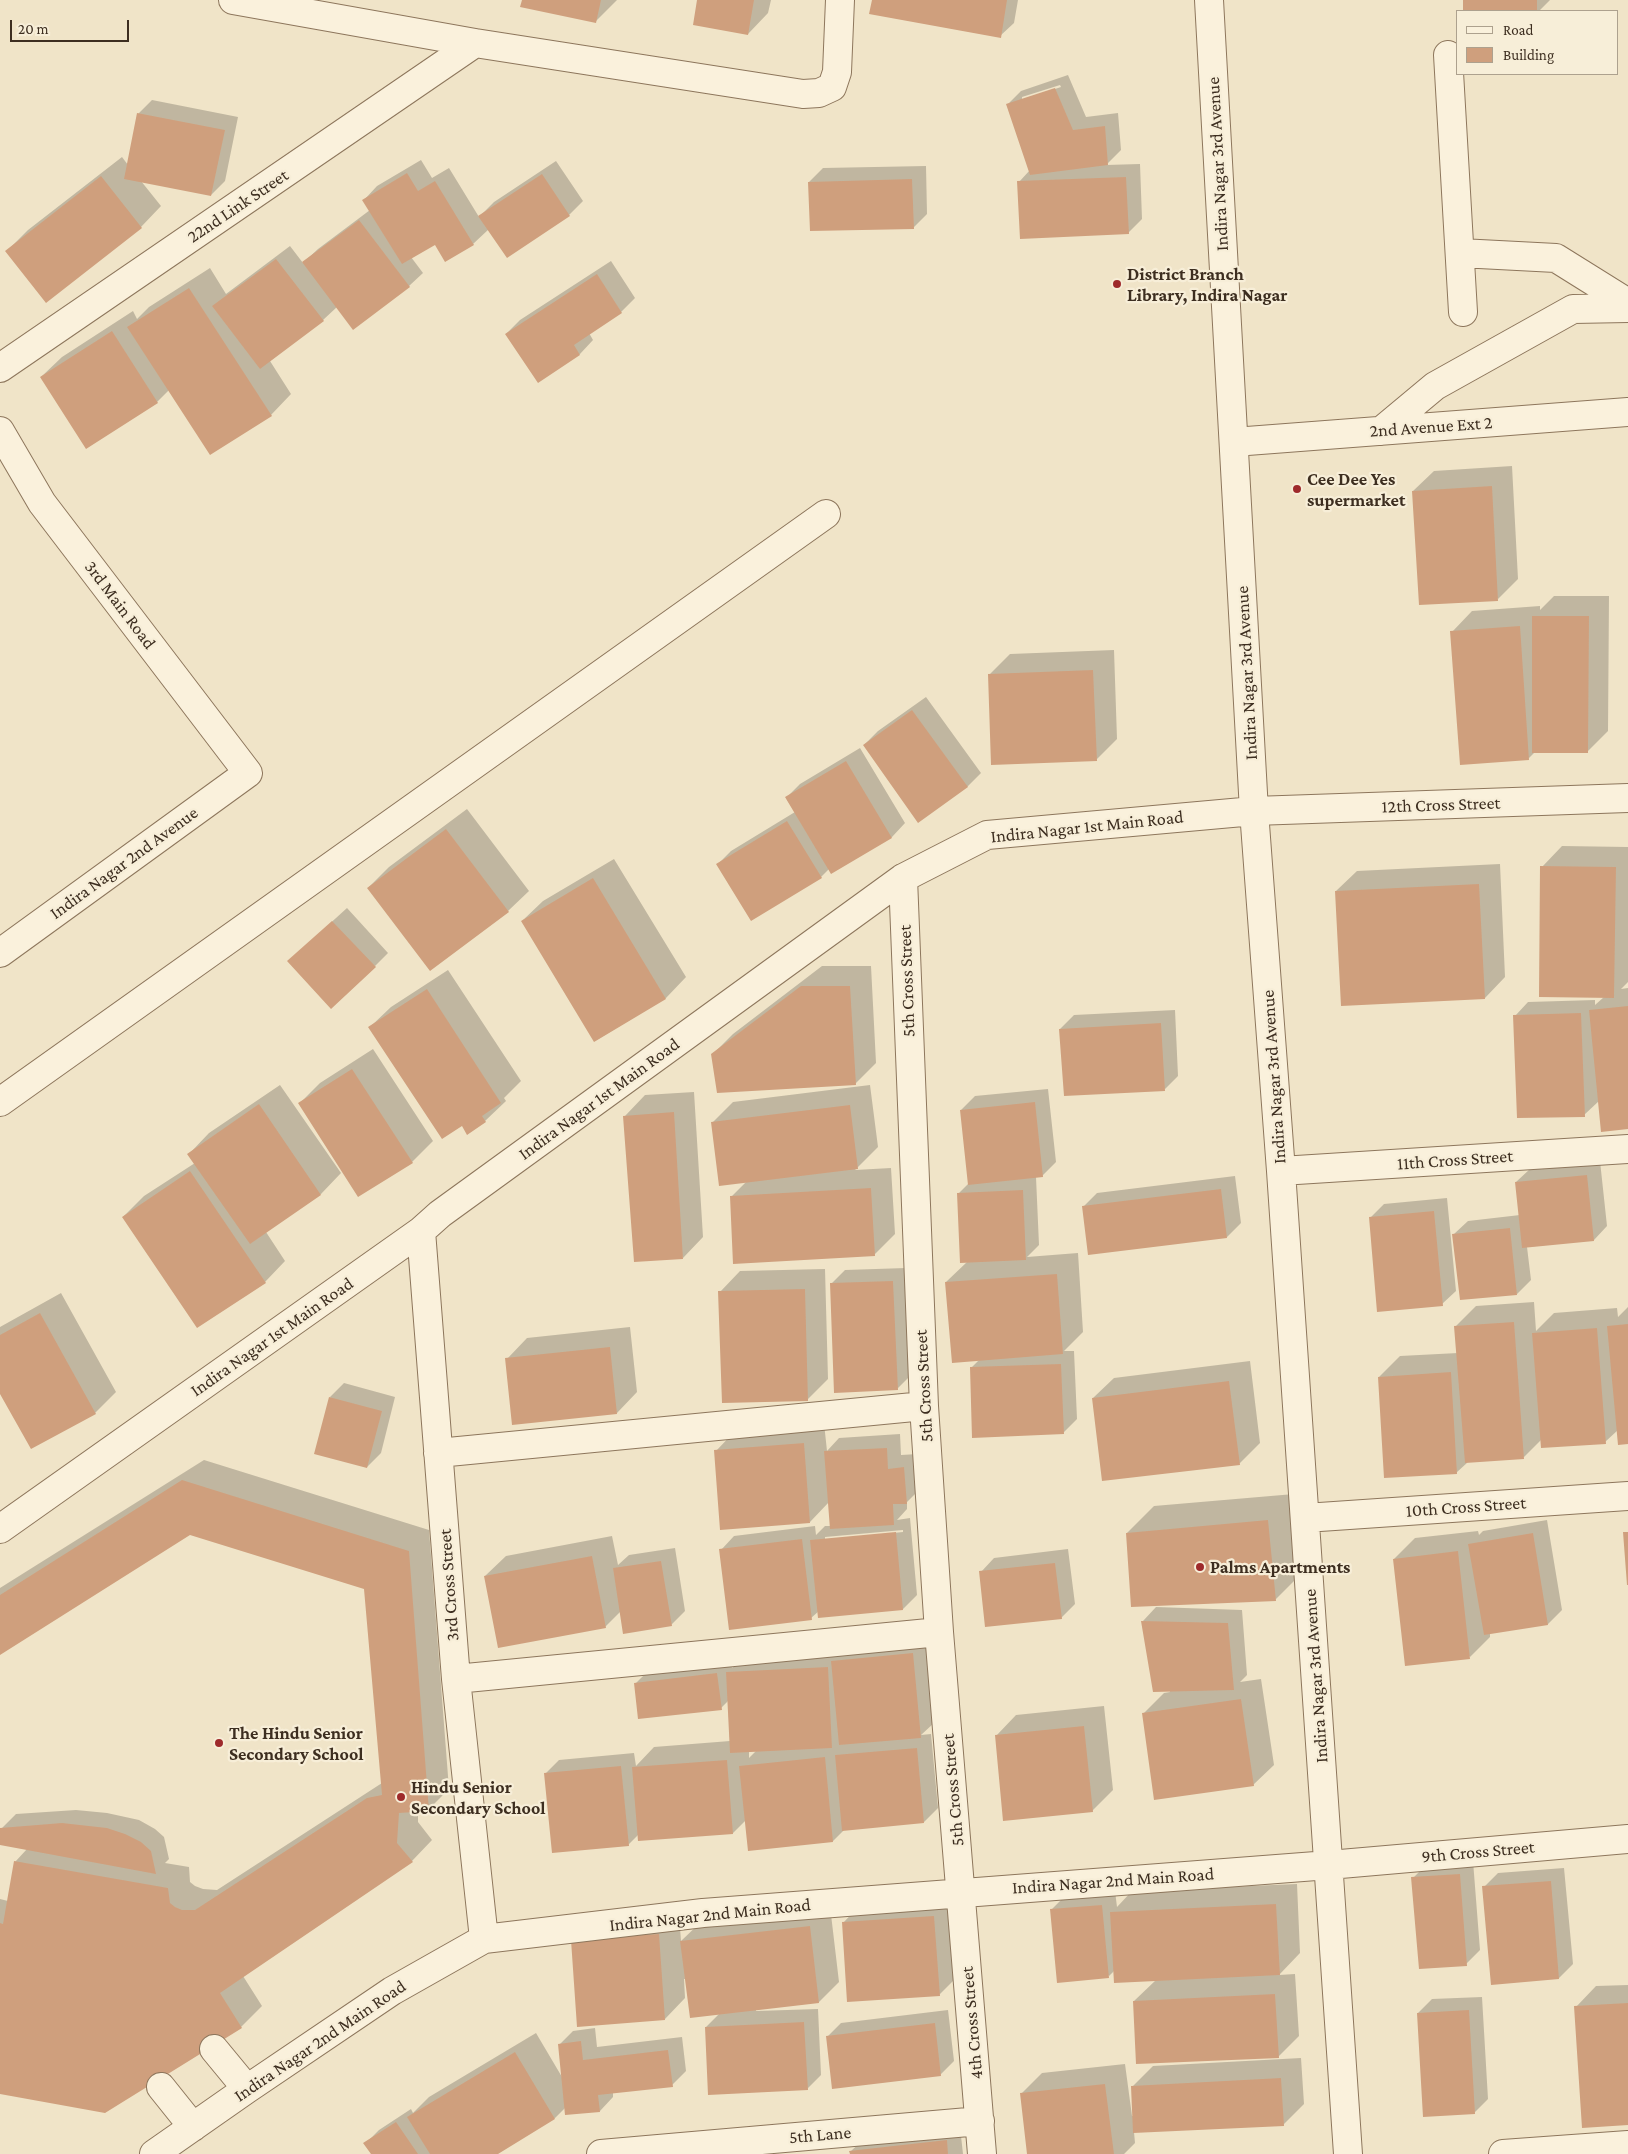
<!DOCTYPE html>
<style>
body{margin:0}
#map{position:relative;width:1628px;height:2154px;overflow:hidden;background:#f0e4c8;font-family:"Crimson Pro",serif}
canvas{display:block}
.legend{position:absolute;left:1456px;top:10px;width:162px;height:65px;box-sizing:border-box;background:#f7eed8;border:1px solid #ada18e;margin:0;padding:6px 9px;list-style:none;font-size:15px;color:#3d2e20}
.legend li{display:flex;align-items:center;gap:10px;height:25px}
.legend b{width:25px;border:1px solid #ada18e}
.scale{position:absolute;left:10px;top:20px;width:119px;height:22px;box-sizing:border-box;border:2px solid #3d2e20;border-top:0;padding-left:6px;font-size:15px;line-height:18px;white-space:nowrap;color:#3d2e20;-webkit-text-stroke:4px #f7eed8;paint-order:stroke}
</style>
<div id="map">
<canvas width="1628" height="2154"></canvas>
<ul class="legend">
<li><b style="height:6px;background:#faf1dc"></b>Road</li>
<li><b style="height:14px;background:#cf9f7d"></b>Building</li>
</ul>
<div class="scale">20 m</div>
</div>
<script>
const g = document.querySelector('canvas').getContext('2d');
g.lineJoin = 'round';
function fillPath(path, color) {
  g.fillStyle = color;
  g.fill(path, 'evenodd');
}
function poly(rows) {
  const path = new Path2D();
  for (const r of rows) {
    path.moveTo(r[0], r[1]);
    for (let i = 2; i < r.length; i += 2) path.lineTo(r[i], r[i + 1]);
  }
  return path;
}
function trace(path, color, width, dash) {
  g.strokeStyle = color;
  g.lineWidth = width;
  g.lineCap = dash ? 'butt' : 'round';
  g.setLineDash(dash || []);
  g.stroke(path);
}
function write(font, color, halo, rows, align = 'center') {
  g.font = font + ' "Crimson Pro",serif';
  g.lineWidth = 4.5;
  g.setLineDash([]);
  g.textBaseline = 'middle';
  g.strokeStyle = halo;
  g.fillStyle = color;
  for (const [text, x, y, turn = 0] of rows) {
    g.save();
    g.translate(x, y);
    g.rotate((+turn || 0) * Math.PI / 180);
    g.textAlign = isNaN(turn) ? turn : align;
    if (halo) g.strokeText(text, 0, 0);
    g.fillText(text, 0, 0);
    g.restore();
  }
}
const shadow = poly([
 [523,0,617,0,596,21],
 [699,0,771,0,768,13,748,34],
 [873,0,1018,0,1014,23,1000,36],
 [1464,0,1550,0,1539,11,1465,11],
 [1068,75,1086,117,1118,113,1121,150,1106,165,1140,164,1142,219,1128,233,1019,182,1030,170,1007,105,1021,91],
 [1060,85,1061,87,1022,100,1022,97],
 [152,100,238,117,225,181,211,195,141,181,161,206,141,227,7,251,28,230,122,157,128,165,138,114],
 [421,160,432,178,449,168,479,217,494,202,556,161,583,201,569,215,489,229,473,244,435,243,411,257,423,273,409,286,337,307,323,320,270,361,291,394,271,415,169,390,157,402,41,377,62,357,133,311,137,319,149,307,210,268,226,294,290,246,303,263,318,249,370,210,364,200,377,186],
 [926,166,927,214,913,228,809,182,823,168],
 [611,261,635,298,621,312,589,333,593,340,580,354,538,381,506,334,520,320],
 [1512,466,1518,579,1498,599,1413,491,1434,471],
 [1554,596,1609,596,1608,731,1587,752,1536,751,1528,759,1452,632,1472,611,1540,606,1540,610],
 [1114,650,1117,739,1096,760,989,675,1010,654],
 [926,697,981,773,967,787,864,745,878,731],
 [860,748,905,823,892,837,831,872,829,869,821,877,718,864,731,851,795,812,786,798,800,784],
 [467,809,529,891,508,911,368,888,389,867],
 [1562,846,1628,847,1628,982,1621,989,1628,988,1628,1128,1599,1101,1584,1115,1515,1016,1528,1002,1595,1000,1595,1005,1604,997,1542,867],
 [614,859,686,977,666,998,595,1041,522,921,543,901],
 [1500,864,1505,977,1485,998,1336,891,1357,871],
 [347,908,388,953,375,966,303,948],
 [822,966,871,966,876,1063,855,1084,712,1055,733,1034],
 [448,970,521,1081,504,1098,506,1101,485,1121,370,1027,391,1007],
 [1175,1010,1178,1076,1165,1089,1060,1029,1074,1015],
 [373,1049,433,1141,412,1162,300,1103,320,1083],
 [280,1085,341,1173,321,1194,266,1232,285,1261,265,1282,123,1217,144,1196,195,1163,189,1154,209,1133],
 [870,1085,878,1147,855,1170,891,1168,895,1234,874,1255,731,1197,746,1182,713,1122,733,1102],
 [1048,1089,1056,1162,1042,1176,1036,1177,1039,1245,1027,1257,1078,1253,1083,1332,1064,1351,1074,1351,1077,1419,1063,1433,971,1368,980,1359,946,1282,967,1262,958,1194,969,1183,961,1110,975,1096],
 [694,1092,703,1237,683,1258,625,1116,645,1095],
 [1600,1161,1607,1226,1594,1240,1527,1247,1531,1280,1517,1294,1454,1234,1468,1221,1520,1215,1516,1182,1530,1169],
 [1235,1176,1241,1223,1227,1237,1083,1207,1097,1193],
 [1447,1198,1456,1291,1442,1304,1370,1218,1384,1204],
 [906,1268,911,1375,897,1389,831,1284,845,1270],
 [825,1269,828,1379,807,1400,720,1292,740,1271],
 [61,1293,116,1392,95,1413,31,1447,0,1391,0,1327],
 [1534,1302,1536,1331,1554,1313,1617,1308,1618,1317,1628,1307,1628,1443,1618,1430,1605,1442,1541,1440,1524,1457,1468,1462,1456,1473,1379,1377,1400,1356,1458,1353,1456,1326,1476,1306],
 [630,1327,637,1392,617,1413,507,1359,527,1338],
 [1250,1361,1260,1443,1239,1464,1093,1398,1114,1378],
 [344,1383,395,1397,381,1453,367,1467,330,1397],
 [824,1423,827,1451,839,1438,900,1434,901,1455,918,1454,920,1489,907,1502,907,1509,897,1520,910,1518,917,1595,903,1609,819,1617,819,1611,811,1618,721,1550,734,1536,815,1526,816,1535,825,1526,831,1526,829,1502,810,1522,716,1451,736,1430],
 [903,1530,903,1532,825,1540,825,1537],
 [204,1460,429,1530,449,1789,429,1809,418,1810,418,1822,432,1840,412,1861,243,1976,262,2006,241,2027,105,2111,0,2093,0,1899,8,1901,15,1862,27,1849,0,1844,0,1836,2,1828,16,1814,76,1810,107,1813,139,1820,155,1829,164,1837,169,1859,165,1863,189,1867,190,1882,195,1886,203,1889,217,1890,382,1783,365,1588,190,1533,0,1653,0,1656,0,1588],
 [1294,1494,1302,1573,1275,1600,1127,1533,1154,1506],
 [1547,1520,1562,1610,1548,1624,1490,1633,1490,1637,1470,1657,1394,1559,1415,1538,1478,1531,1479,1535,1483,1531],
 [612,1536,618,1565,629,1555,675,1548,685,1611,671,1625,621,1611,605,1627,485,1576,506,1556],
 [1068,1549,1075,1604,1061,1618,981,1572,994,1558],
 [1156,1607,1242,1610,1247,1675,1240,1682,1261,1679,1274,1765,1253,1785,1143,1714,1164,1693,1170,1692,1143,1621],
 [926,1640,934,1723,921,1735,931,1734,938,1808,924,1822,845,1829,833,1841,746,1820,733,1833,639,1834,628,1845,545,1774,559,1760,634,1753,636,1766,654,1747,730,1741,728,1701,721,1708,636,1683,650,1669,731,1660,732,1668,747,1652],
 [757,1750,749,1758,749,1751],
 [1104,1706,1113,1790,1092,1811,996,1736,1016,1715],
 [1473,1861,1480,1950,1466,1964,1413,1878,1427,1864],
 [1564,1868,1573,1964,1559,1978,1493,1984,1484,1887,1498,1873],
 [1297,1884,1300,1953,1279,1975,1295,1974,1299,2036,1278,2057,1134,2001,1156,1980,1115,1970,1109,1976,1051,1910,1065,1896,1115,1891,1117,1907,1132,1891],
 [955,1896,960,1974,939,1995,843,1923,863,1902],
 [830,1906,839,1982,819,2002,756,2009,756,2011,818,2009,821,2075,807,2089,706,2027,719,2014,686,1979,684,1979,685,1998,665,2019,572,1941,679,1914,681,1941,702,1921],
 [1628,1985,1628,2124,1576,2007,1596,1986],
 [1482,1997,1488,2099,1474,2113,1418,2013,1432,1999],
 [948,2010,954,2061,940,2075,827,2037,841,2023],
 [595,2028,597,2047,682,2037,686,2071,672,2085,613,2092,613,2097,600,2111,566,2107,555,2118,495,2154,372,2154,365,2144,379,2130,411,2109,413,2113,429,2097,536,2033,562,2077,559,2045,573,2031],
 [1301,2058,1304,2104,1283,2125,1134,2132,1135,2143,1124,2154,1028,2154,1021,2094,1042,2073,1125,2064,1132,2116,1134,2116,1132,2087,1153,2066],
 [960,2127,963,2154,851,2154,851,2151,865,2138]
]);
const building = poly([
 [522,0,601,0,596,23,520,7],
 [697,0,754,0,748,35,693,25],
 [872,0,1007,0,1001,38,869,14],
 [1463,0,1537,0,1537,11,1463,11],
 [1055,88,1073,130,1105,126,1108,165,1030,175,1006,104],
 [137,113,225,130,211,196,124,179],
 [407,173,418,191,435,181,474,245,445,262,435,245,402,264,362,200],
 [542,174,570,216,507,258,478,216],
 [101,176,142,228,46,303,5,251],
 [1126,177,1129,234,1020,239,1017,181],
 [912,179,914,229,810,231,808,182],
 [359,220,410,287,353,330,302,262],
 [276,259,324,321,260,369,212,306],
 [597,274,622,313,574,345,580,355,538,383,505,334],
 [189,288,272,416,210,455,127,327],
 [112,331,158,403,86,449,40,377],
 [1492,486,1498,601,1419,605,1412,491],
 [1532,616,1589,616,1588,753,1532,753],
 [1520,626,1529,760,1460,765,1450,631],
 [1093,670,1097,761,991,765,988,674],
 [912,710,968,787,918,823,863,745],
 [846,761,892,838,831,874,785,797],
 [787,821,822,878,751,921,716,864],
 [446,829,509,912,430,971,367,888],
 [1540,866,1616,867,1614,998,1539,997],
 [593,878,666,999,594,1042,521,921],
 [1479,884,1485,999,1341,1006,1335,891],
 [332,921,376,967,331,1009,287,961],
 [801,986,850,986,856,1085,717,1093,711,1054],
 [427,989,501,1103,482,1116,486,1122,467,1135,462,1126,442,1139,368,1027],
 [1628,1006,1628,1129,1601,1132,1589,1010],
 [1581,1013,1585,1117,1517,1118,1513,1015],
 [1161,1023,1165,1091,1064,1096,1059,1029],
 [352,1069,413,1163,358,1197,298,1103],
 [1035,1102,1043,1177,968,1185,960,1110],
 [259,1104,321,1195,250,1244,187,1154],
 [850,1105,858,1169,719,1186,711,1122],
 [674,1112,683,1259,634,1262,623,1116],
 [190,1171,266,1283,197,1328,122,1217],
 [1587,1175,1594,1241,1522,1248,1515,1182],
 [871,1188,875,1256,733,1264,730,1196],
 [1221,1189,1227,1238,1088,1255,1082,1206],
 [1023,1190,1026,1260,960,1263,957,1193],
 [1434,1211,1443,1306,1377,1312,1369,1217],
 [1510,1228,1517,1295,1460,1300,1452,1234],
 [1057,1274,1063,1354,952,1363,945,1282],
 [893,1281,898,1390,834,1393,830,1283],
 [805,1289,808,1401,722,1403,718,1291],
 [40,1313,96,1414,31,1449,0,1394,0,1335],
 [1514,1322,1524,1459,1465,1463,1454,1326],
 [1628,1324,1628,1444,1618,1445,1607,1326],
 [1597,1328,1606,1444,1541,1448,1532,1333],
 [610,1347,617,1414,512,1425,505,1358],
 [1061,1364,1064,1434,972,1438,970,1367],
 [1451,1372,1457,1474,1384,1478,1378,1377],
 [1229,1381,1240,1465,1102,1481,1092,1398],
 [329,1397,382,1411,367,1468,314,1454],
 [804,1443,810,1523,720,1530,714,1450],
 [887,1448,888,1469,904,1467,907,1504,893,1504,894,1525,830,1529,824,1451],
 [182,1480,409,1551,429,1811,399,1813,397,1843,413,1862,220,1993,242,2028,105,2113,0,2094,0,1923,3,1924,14,1861,168,1888,170,1903,175,1907,182,1910,195,1910,367,1798,382,1795,364,1589,190,1535,0,1655,0,1595],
 [1268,1520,1276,1601,1131,1607,1126,1533],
 [896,1532,903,1610,818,1618,810,1540],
 [1623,1532,1628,1532,1628,1585,1627,1585],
 [1533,1533,1548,1625,1484,1635,1468,1544],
 [802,1539,812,1620,729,1630,719,1549],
 [1458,1551,1470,1659,1405,1666,1393,1559],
 [592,1556,606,1628,498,1648,484,1576],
 [661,1561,672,1626,623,1634,613,1568],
 [1055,1563,1062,1619,985,1627,979,1571],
 [1141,1621,1228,1623,1234,1690,1153,1692],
 [913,1653,921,1738,839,1745,831,1661],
 [828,1667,832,1748,730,1753,726,1672],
 [717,1673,722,1710,638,1719,634,1683],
 [1241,1699,1254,1786,1154,1800,1142,1713],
 [1084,1726,1093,1812,1003,1821,995,1735],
 [917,1748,924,1823,842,1831,835,1755],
 [825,1757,833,1842,748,1851,739,1766],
 [727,1760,733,1834,638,1841,632,1767],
 [621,1766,629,1846,552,1853,544,1773],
 [62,1823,107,1828,125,1834,141,1842,151,1851,156,1874,0,1845,0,1828],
 [1460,1874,1467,1966,1419,1969,1411,1877],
 [1551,1881,1559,1979,1491,1985,1482,1886],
 [1276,1904,1280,1975,1114,1983,1110,1912],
 [1102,1905,1109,1978,1057,1983,1050,1909],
 [934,1916,940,1996,847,2002,842,1922],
 [810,1926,819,2003,690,2018,680,1941],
 [659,1934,665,2020,577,2027,571,1940],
 [1275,1994,1279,2058,1136,2064,1133,2001],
 [1628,2003,1628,2125,1582,2128,1574,2006],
 [1469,2010,1475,2114,1423,2117,1417,2013],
 [804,2022,808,2090,708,2095,705,2027],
 [935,2023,941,2076,832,2089,826,2036],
 [581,2041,583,2060,668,2050,673,2087,598,2095,600,2112,565,2115,558,2044],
 [515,2052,555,2119,498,2154,430,2154,407,2117],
 [1281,2078,1284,2126,1133,2133,1131,2086],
 [1105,2084,1114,2154,1027,2154,1020,2093],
 [396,2122,418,2154,371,2154,363,2143],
 [947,2140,948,2154,850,2154,849,2151]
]);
const minor = poly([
 [233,0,475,43,803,94,819,93,832,87,837,72,840,0],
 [1209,0,1254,811,1281,1171,1348,2154],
 [1448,55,1463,312],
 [1460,253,1556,258,1628,303],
 [0,368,475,43],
 [0,431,42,503,248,773,0,953],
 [1381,431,1435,386,1573,309,1628,308],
 [1234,442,1628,412],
 [903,878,924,1406,939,1632,982,2154],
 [0,1102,826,514],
 [1281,1171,1628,1149],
 [421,1231,456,1679,484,1939],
 [438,1453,924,1406],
 [1305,1518,1628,1496],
 [0,1529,421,1231,440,1214,903,878,987,835,1254,811,1628,798],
 [456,1679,939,1632],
 [214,2049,247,2089],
 [161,2087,193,2127],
 [154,2154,247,2089,392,1991,484,1939,703,1913,1329,1865,1628,1839],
 [601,2154,980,2121],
 [1503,2154,1628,2145]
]);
const markers = [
 [1117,284,5,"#9e2a2b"],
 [1297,489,5,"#9e2a2b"],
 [1200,1567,5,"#9e2a2b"],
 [219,1743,5,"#9e2a2b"],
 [401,1797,5,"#9e2a2b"]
];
const streetNames = [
 ["Indira Nagar 3rd Avenue",1218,164,-93],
 ["22nd Link Street",238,206,-34],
 ["2nd Avenue Ext 2",1431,427,-4],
 ["3rd Main Road",120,605,53],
 ["Indira Nagar 3rd Avenue",1247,673,-93],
 ["12th Cross Street",1441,805,-2],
 ["Indira Nagar 1st Main Road",1087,827,-6],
 ["Indira Nagar 2nd Avenue",124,863,-36],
 ["5th Cross Street",907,981,-92],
 ["Indira Nagar 3rd Avenue",1274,1077,-94],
 ["Indira Nagar 1st Main Road",599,1099,-36],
 ["11th Cross Street",1455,1160,-4],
 ["Indira Nagar 1st Main Road",272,1337,-35],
 ["5th Cross Street",924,1386,-93],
 ["10th Cross Street",1466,1507,-4],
 ["3rd Cross Street",449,1585,-94],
 ["Indira Nagar 3rd Avenue",1316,1676,-94],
 ["5th Cross Street",953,1790,-95],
 ["9th Cross Street",1478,1852,-5],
 ["Indira Nagar 2nd Main Road",1113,1881,-4],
 ["Indira Nagar 2nd Main Road",710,1915,-6],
 ["4th Cross Street",972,2023,-95],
 ["Indira Nagar 2nd Main Road",320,2041,-34],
 ["5th Lane",820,2135,-5]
];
const poiNames = [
 ["District Branch",1127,274],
 ["Library, Indira Nagar",1127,295],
 ["Cee Dee Yes",1307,479],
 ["supermarket",1307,500],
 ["Palms Apartments",1210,1567],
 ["The Hindu Senior",229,1733],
 ["Secondary School",229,1754],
 ["Hindu Senior",411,1787],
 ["Secondary School",411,1808]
];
fillPath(shadow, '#0003');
fillPath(building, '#cf9f7d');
trace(minor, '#8d765c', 30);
trace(minor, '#faf1dc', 28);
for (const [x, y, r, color] of markers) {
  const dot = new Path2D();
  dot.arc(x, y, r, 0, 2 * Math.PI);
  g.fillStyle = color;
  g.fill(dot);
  trace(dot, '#f7eed8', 2);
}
write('18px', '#3d2e20', '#f7eed8', streetNames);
write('bold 18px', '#3d2e20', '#f7eed8', poiNames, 'left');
</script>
